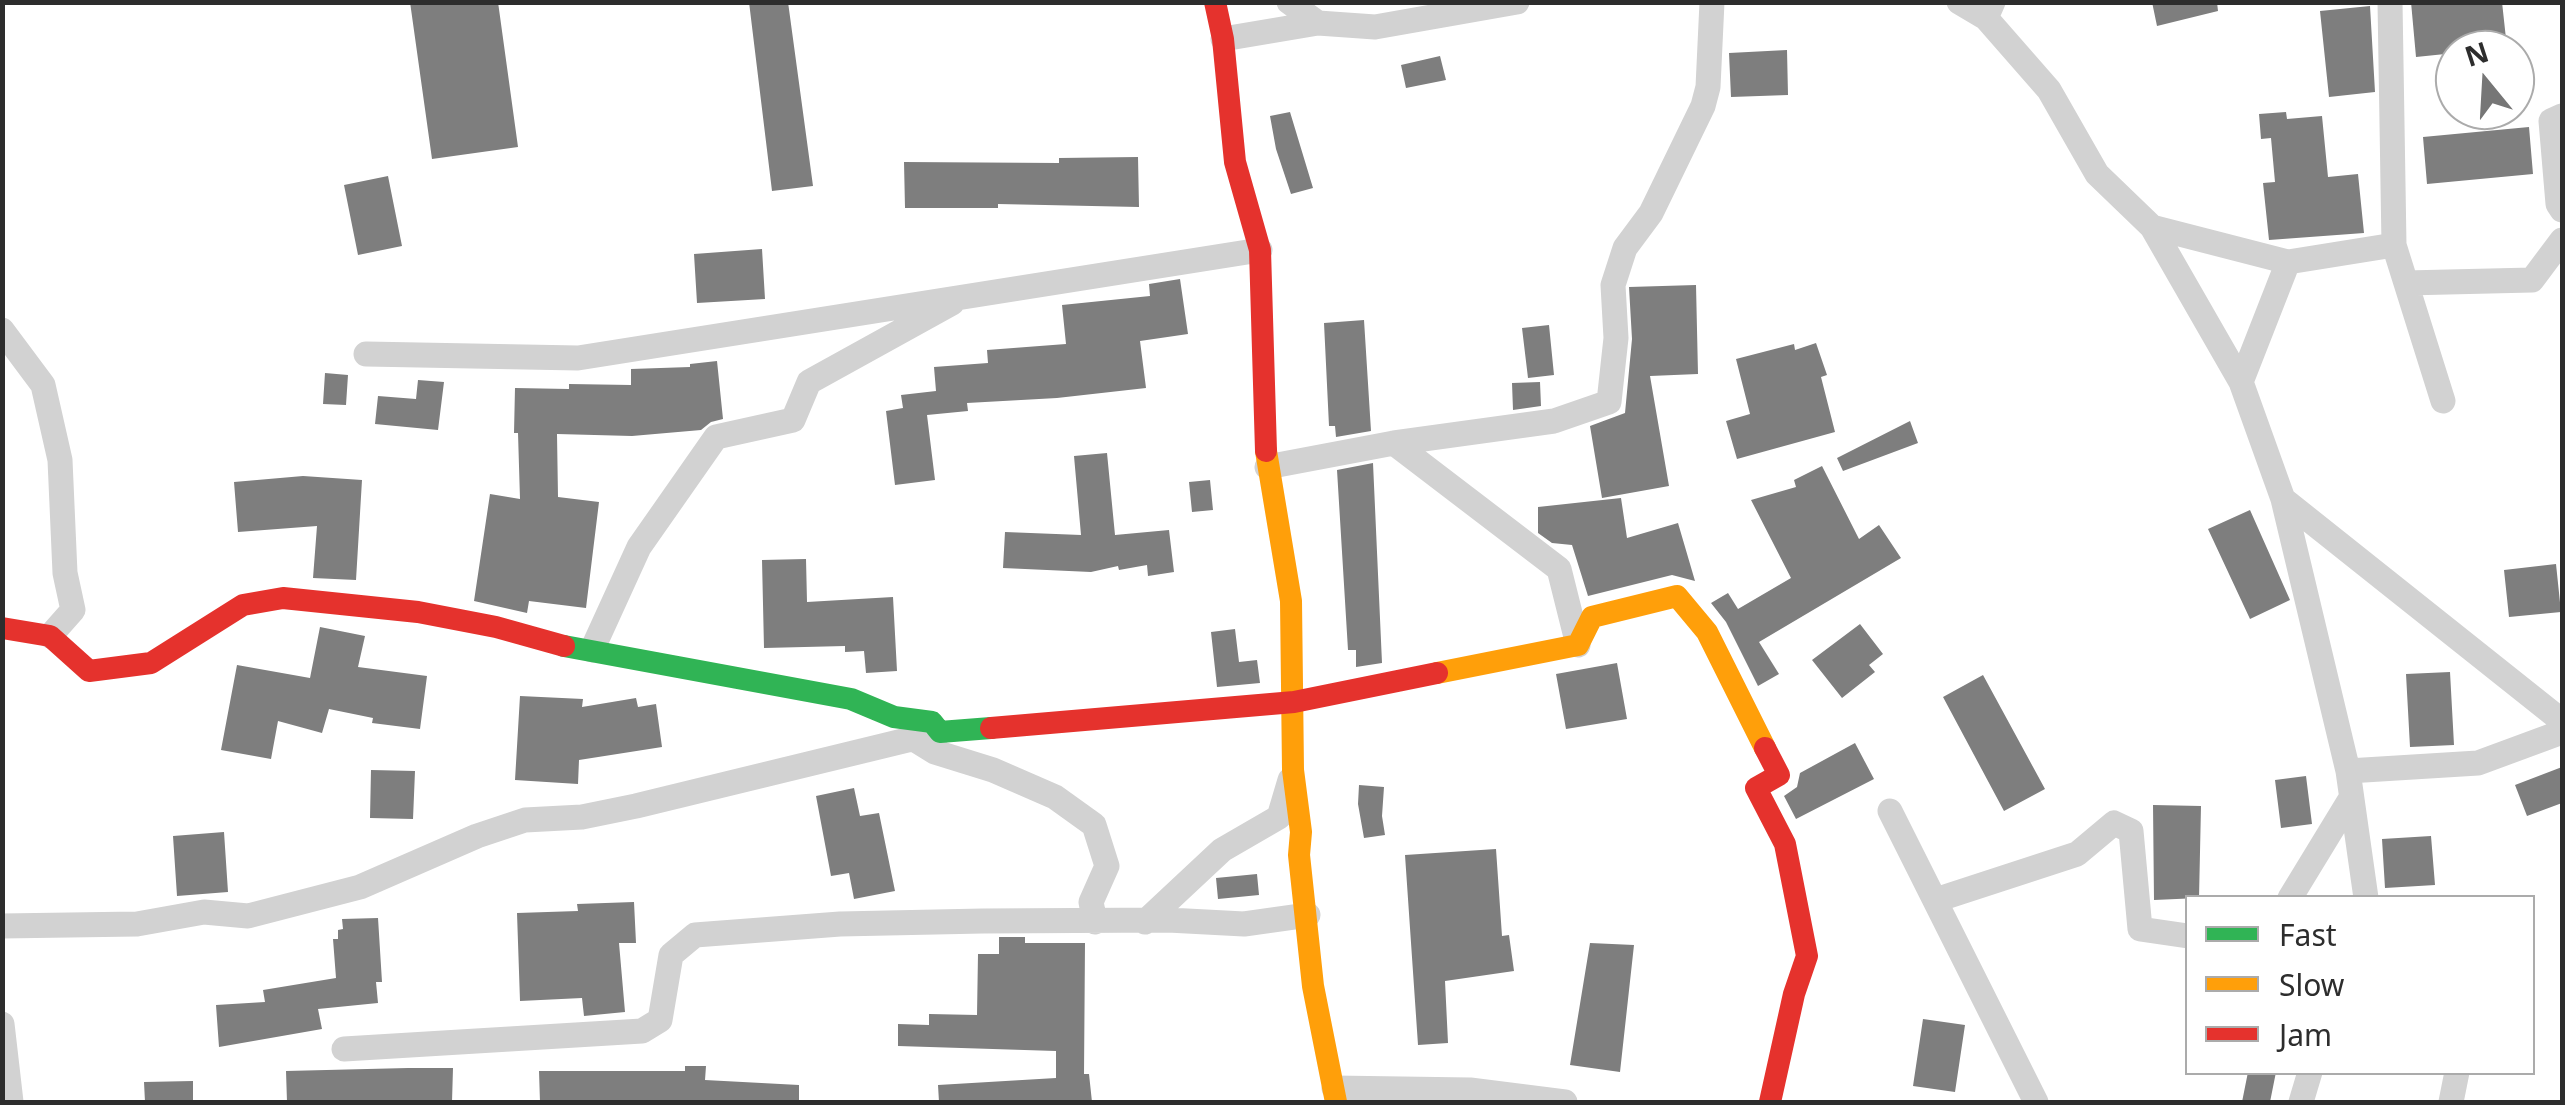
<!DOCTYPE html>
<style>
body{margin:0}
#map{position:relative;width:2565px;height:1105px;overflow:hidden;background:#fff;font-family:"Noto Sans",sans-serif}
canvas{display:block}
.frame{position:absolute;inset:0;border:5px solid #2d2d2d;pointer-events:none}
.legend{position:absolute;left:2185px;top:895px;width:350px;height:180px;box-sizing:border-box;background:#fff;border:2px solid #ababab;margin:0;padding:12px 18px;list-style:none;font-size:30px;color:#2d2d2d}
.legend li{display:flex;align-items:center;gap:20px;height:50px}
.legend b{width:50px;border:2px solid #ababab}
.north{position:absolute;left:2435px;top:30px;width:100px;height:100px;box-sizing:border-box;background:#fff;border:2px solid #ababab;border-radius:50%;rotate:342deg;font-size:28px;font-weight:700;line-height:40px;text-align:center;color:#2d2d2d}
.north::after{content:'';display:block;margin:auto;width:35px;height:45px;background:#767676;clip-path:polygon(50% 0,100% 100%,50% 72%,0 100%)}
</style>
<div id="map">
<canvas width="2565" height="1105"></canvas>
<div class="frame"></div>
<ul class="legend">
<li><b style="height:12px;background:#30b455"></b>Fast</li>
<li><b style="height:12px;background:#ff9f0a"></b>Slow</li>
<li><b style="height:12px;background:#e5322d"></b>Jam</li>
</ul>
<div class="north">N</div>
</div>
<script>
const g = document.querySelector('canvas').getContext('2d');
g.lineJoin = 'round';
function fillPath(path, color) {
  g.fillStyle = color;
  g.fill(path, 'evenodd');
}
function poly(rows) {
  const path = new Path2D();
  for (const r of rows) {
    path.moveTo(r[0], r[1]);
    for (let i = 2; i < r.length; i += 2) path.lineTo(r[i], r[i + 1]);
  }
  return path;
}
function trace(path, color, width, dash) {
  g.strokeStyle = color;
  g.lineWidth = width;
  g.lineCap = dash ? 'butt' : 'round';
  g.setLineDash(dash || []);
  g.stroke(path);
}
const building = poly([
 [410,2,498,2,518,147,432,159],
 [749,2,788,2,813,186,772,191],
 [2152,2,2217,2,2218,11,2157,26],
 [2411,2,2502,2,2507,48,2455,50,2455,53,2416,57],
 [2370,6,2375,92,2329,97,2320,11],
 [1787,50,1788,95,1731,97,1729,53],
 [1440,56,1446,80,1406,88,1401,65],
 [1290,112,1313,188,1291,194,1276,149,1270,116],
 [2286,112,2287,119,2322,116,2328,177,2358,174,2364,233,2269,240,2263,183,2275,182,2271,138,2261,139,2259,114],
 [2529,127,2533,174,2427,184,2423,137],
 [1138,157,1139,207,998,204,998,208,905,208,904,162,1059,163,1059,158],
 [388,176,402,246,358,255,344,185],
 [762,249,765,299,697,303,694,254],
 [1180,279,1188,334,1140,341,1146,388,1057,398,967,403,968,411,927,415,935,480,895,485,886,411,903,408,901,395,936,391,934,367,988,363,987,350,1066,344,1062,305,1150,296,1149,284],
 [1696,285,1698,374,1650,376,1669,486,1602,498,1590,426,1625,413,1632,339,1629,287],
 [1364,320,1371,431,1336,437,1335,426,1329,426,1324,323],
 [1549,325,1554,375,1528,378,1522,328],
 [1816,343,1827,375,1821,377,1835,432,1737,459,1726,421,1750,414,1736,359,1794,344,1795,350],
 [717,361,723,419,711,422,701,430,632,436,557,434,558,497,599,502,586,608,529,601,527,613,474,601,490,494,520,499,518,433,514,433,515,388,569,389,569,384,631,385,631,369,690,367,690,364],
 [325,373,348,375,346,405,323,404],
 [418,380,444,382,438,430,375,424,378,396,416,399],
 [1540,382,1541,406,1513,410,1512,383],
 [1910,421,1918,443,1843,471,1837,458],
 [1107,453,1115,535,1169,530,1174,572,1148,576,1147,565,1119,570,1118,566,1091,572,1003,568,1005,532,1081,535,1074,456],
 [1373,463,1382,663,1356,667,1356,650,1348,650,1337,470],
 [1822,466,1859,539,1879,525,1901,558,1759,642,1779,674,1758,686,1726,622,1711,603,1728,593,1738,609,1791,578,1751,500,1796,487,1794,480],
 [303,476,362,480,356,580,313,578,317,526,238,532,234,482],
 [1210,480,1213,510,1192,512,1189,482],
 [1621,498,1627,538,1678,523,1695,581,1672,575,1588,596,1572,545,1552,543,1538,533,1538,507],
 [2250,510,2290,600,2250,619,2208,529],
 [806,559,807,602,893,597,897,671,866,673,864,651,845,652,845,646,764,648,762,560],
 [2556,564,2561,612,2509,617,2504,570],
 [1860,624,1883,654,1869,665,1875,672,1842,698,1812,660],
 [320,627,365,636,358,667,427,676,420,729,372,723,373,718,329,709,322,733,278,721,271,759,221,750,237,665,310,678],
 [1235,629,1239,662,1257,660,1260,683,1217,687,1211,632],
 [1617,663,1627,719,1566,729,1556,674],
 [2450,672,2454,745,2410,747,2406,674],
 [1983,675,2045,789,2004,811,1943,697],
 [520,696,583,699,582,707,636,698,638,707,656,704,662,747,579,760,578,784,515,780],
 [1855,743,1874,779,1796,819,1784,796,1797,787,1800,773],
 [2562,767,2562,803,2527,816,2515,785],
 [371,770,415,771,413,819,370,818],
 [2306,776,2312,824,2281,828,2275,780],
 [1359,785,1384,787,1382,816,1385,835,1364,838,1358,804],
 [854,788,860,816,879,813,895,891,854,899,849,873,831,876,816,796],
 [2153,805,2201,806,2199,898,2154,900],
 [224,832,228,892,177,896,173,836],
 [2431,836,2435,885,2385,888,2382,839],
 [1496,849,1502,936,1509,935,1514,971,1445,981,1448,1043,1418,1045,1405,855],
 [1257,874,1259,895,1218,899,1216,878],
 [634,902,636,943,619,943,625,1012,584,1016,582,998,520,1001,517,913,578,911,577,904],
 [378,918,382,982,376,982,378,1003,318,1009,322,1029,219,1047,216,1005,265,1002,263,990,336,978,333,939,338,939,338,930,343,929,342,919],
 [999,937,1025,937,1025,943,1085,943,1084,1074,1089,1074,1092,1102,939,1102,938,1085,1056,1078,1056,1051,898,1046,898,1024,929,1025,929,1014,977,1015,978,954,999,954],
 [1590,943,1634,945,1620,1072,1570,1065],
 [1923,1019,1965,1025,1955,1092,1913,1086],
 [685,1066,706,1066,705,1080,799,1085,799,1102,540,1102,539,1071,685,1071],
 [408,1068,453,1068,452,1102,287,1102,286,1071],
 [2248,1072,2276,1072,2270,1102,2242,1102],
 [193,1081,193,1102,145,1102,144,1082]
]);
const street = poly([
 [1289,2,1318,23],
 [1959,2,1986,18],
 [1993,2,1986,18,2049,90,2097,174,2152,227,2241,382,2283,499,2348,771,2366,898],
 [1223,39,1318,23,1375,27,1517,2],
 [2562,116,2551,121,2558,204,2562,210],
 [2152,227,2288,262,2394,245,2390,2],
 [2394,245,2443,401],
 [2406,283,2532,280,2562,240],
 [2,330,43,385,60,460,65,573,73,610,50,636],
 [366,354,578,358,1260,250],
 [2241,382,2288,262],
 [1394,443,1559,569,1578,645],
 [1267,467,1394,443,1554,421,1609,402,1616,338,1613,285,1625,248,1651,213,1703,106,1708,87,1712,2],
 [2283,499,2562,721],
 [592,650,639,547,716,437,793,420,809,382,952,303],
 [914,739,935,752,993,770,1055,797,1094,825,1107,866,1091,902,1095,922],
 [2348,771,2478,763,2562,732],
 [1890,811,2036,1102],
 [2290,898,2351,798],
 [1936,900,2077,854,2114,823,2131,831,2140,929,2188,936],
 [1145,922,1222,850,1279,817,1290,780],
 [2,926,137,924,204,912,248,916,360,887,477,836,525,820,582,817,636,806,940,732],
 [2,1024,11,1102],
 [344,1049,642,1031,660,1020,671,955,695,935,840,924,983,921,1168,920,1244,924,1308,915],
 [1334,1088,1470,1090,1565,1102],
 [2301,1102,2310,1072],
 [2451,1102,2457,1072]
]);
const fast = poly([
 [564,646,851,699,894,717,932,722,940,732,991,728]
]);
const slow = poly([
 [1266,451,1291,601,1293,770,1301,832,1299,855,1313,986,1336,1102],
 [1437,673,1578,645,1592,617,1677,596,1707,632,1765,748]
]);
const jam = poly([
 [1215,2,1223,39,1235,162,1260,250,1266,451],
 [2,628,50,636,89,671,151,663,243,605,283,598,418,612,496,627,564,646],
 [991,728,1294,702,1437,673],
 [1765,748,1779,775,1756,788,1785,844,1807,956,1794,994,1770,1102]
]);
fillPath(building, '#7e7e7e');
trace(street, '#d2d2d2', 25);
trace(fast, '#30b455', 22);
trace(slow, '#ff9f0a', 22);
trace(jam, '#e5322d', 22);
</script>
